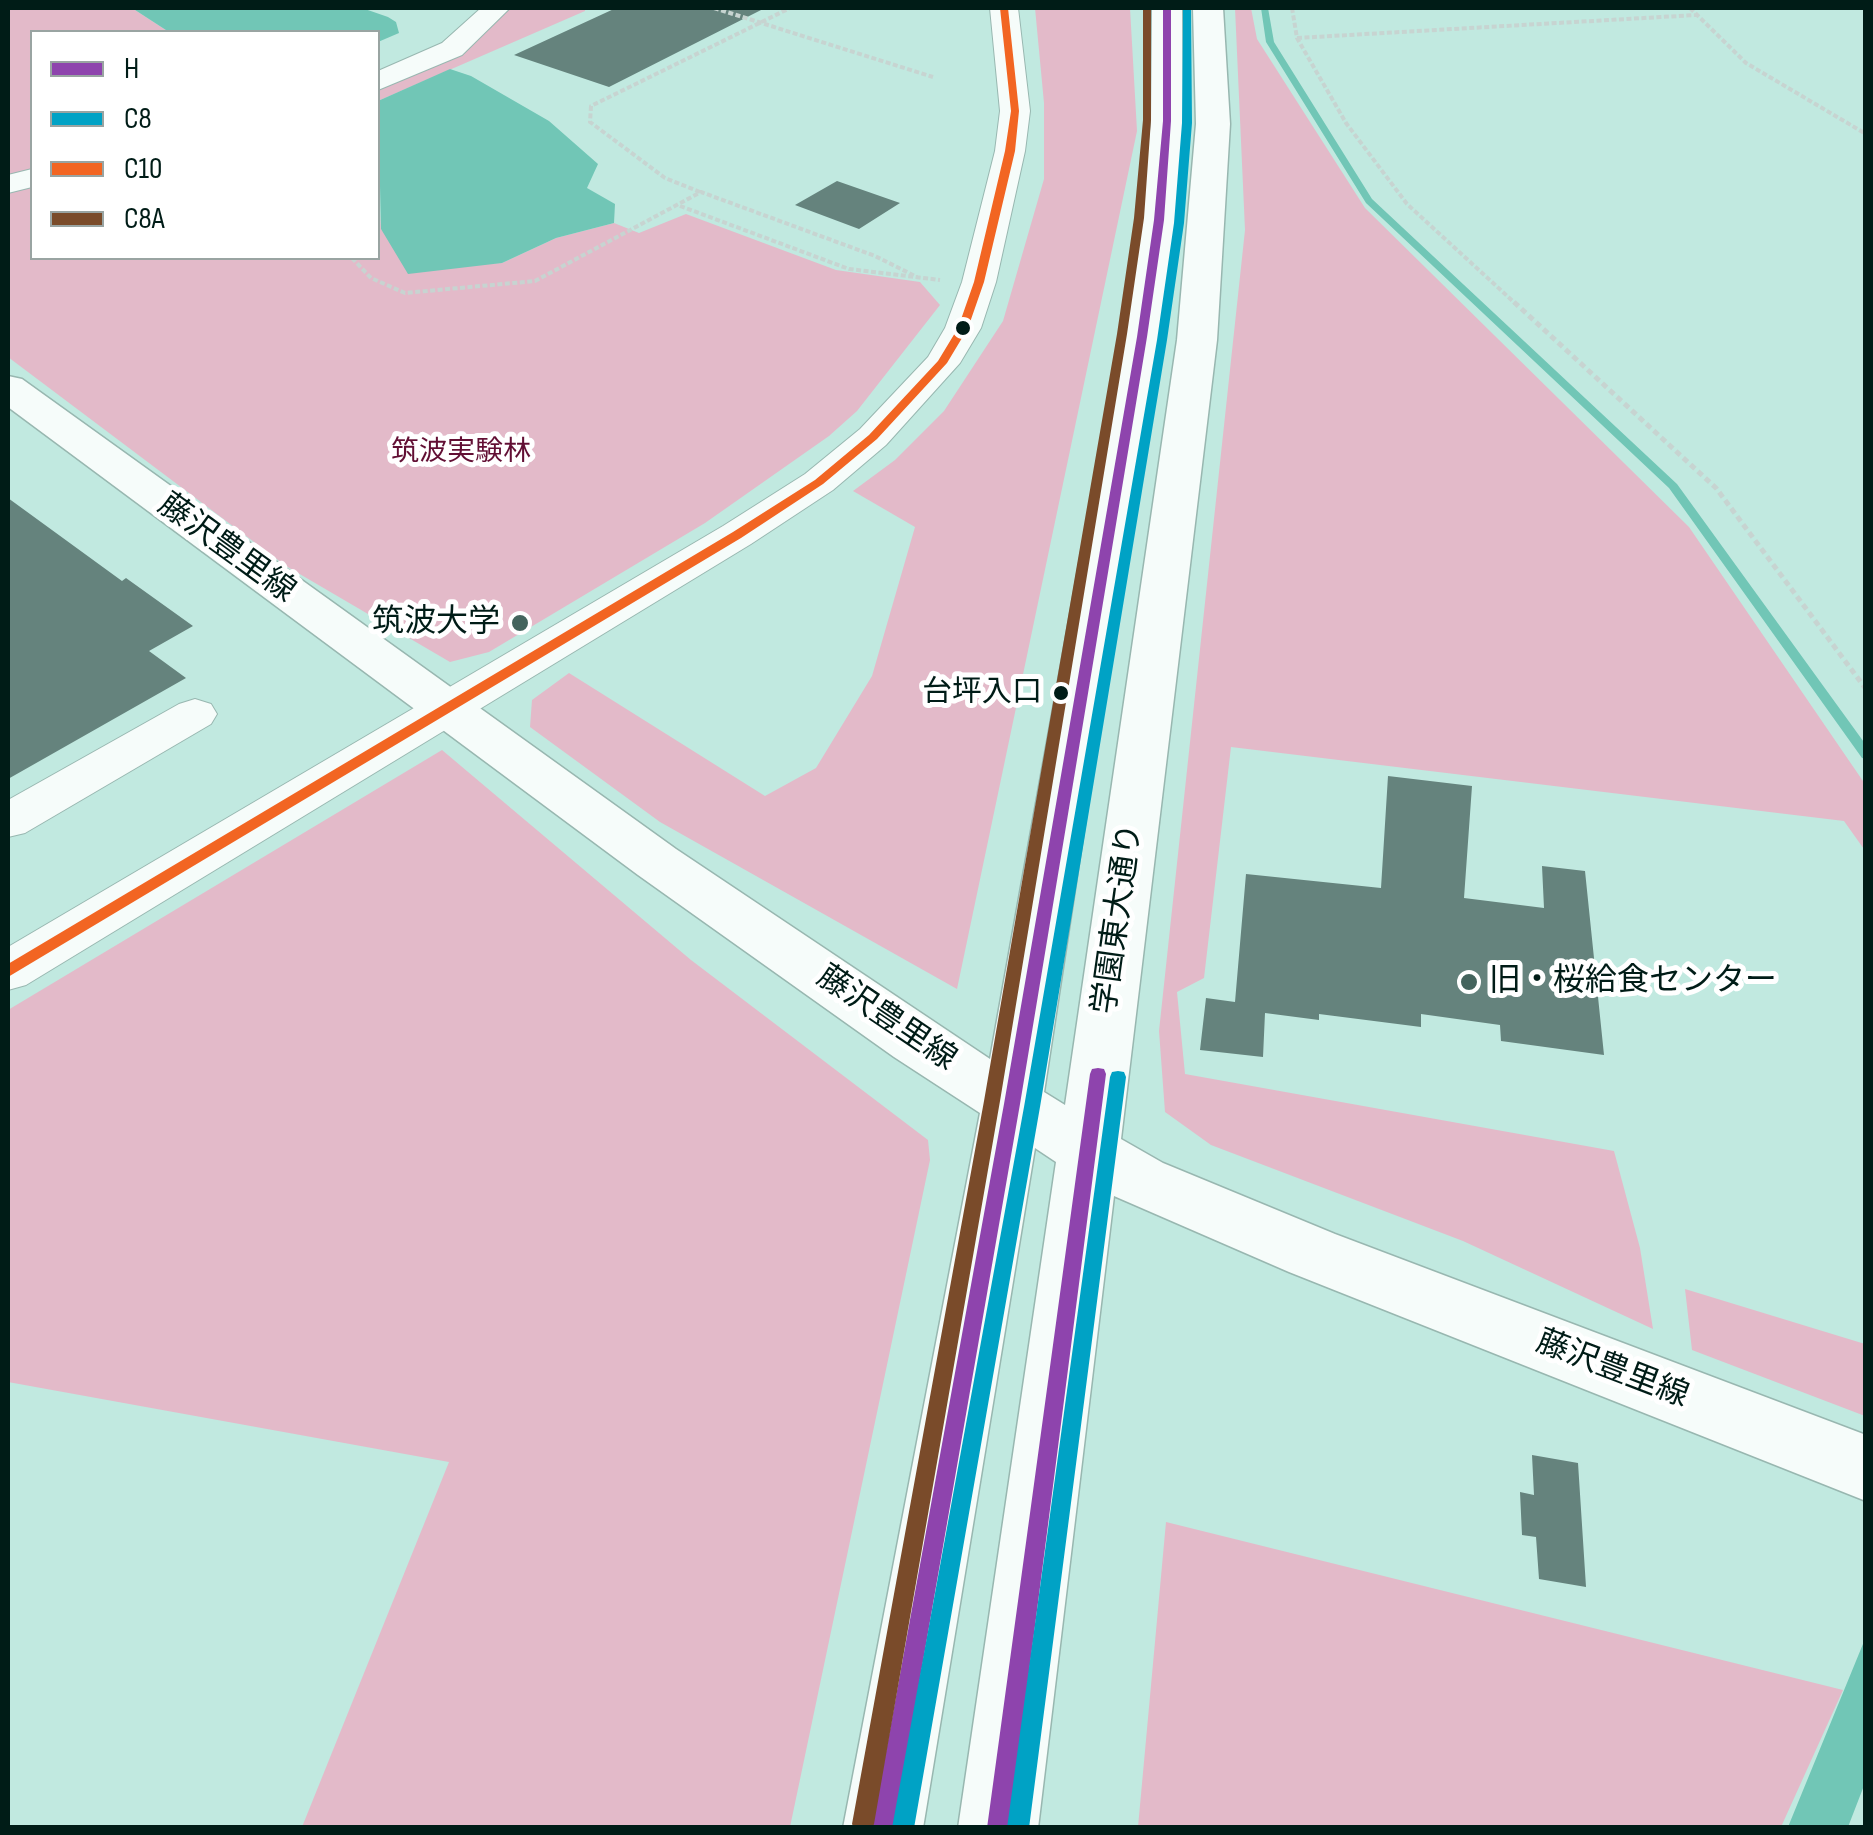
<!DOCTYPE html>
<meta charset="utf-8">
<style>
body{margin:0}
#map{position:relative;width:1873px;height:1835px;overflow:hidden;background:#c1e9e0;font-family:"Sofia Sans Condensed",sans-serif}
canvas{display:block}
.frame{position:absolute;inset:0;border:10px solid #001c17;pointer-events:none}
.legend{position:absolute;left:30px;top:30px;width:350px;height:230px;box-sizing:border-box;background:#fff;border:2px solid #99a4a2;margin:0;padding:12px 18px;list-style:none;font-size:30px;color:#001c17}
.legend li{display:flex;align-items:center;gap:20px;height:50px}
.legend b{width:50px;border:2px solid #99a4a2}
</style>
<div id="map">
<canvas width="1873" height="1835"></canvas>
<div class="frame"></div>
<ul class="legend">
<li><b style="height:12px;background:#8e44ad"></b>H</li>
<li><b style="height:12px;background:#00a2c5"></b>C8</li>
<li><b style="height:12px;background:#f26522"></b>C10</li>
<li><b style="height:12px;background:#7a4b2a"></b>C8A</li>
</ul>
</div>
<script>
const g = document.querySelector('canvas').getContext('2d');
g.lineJoin = 'round';
function fillPath(path, color) {
  g.fillStyle = color;
  g.fill(path, 'evenodd');
}
function poly(rows) {
  const path = new Path2D();
  for (const r of rows) {
    path.moveTo(r[0], r[1]);
    for (let i = 2; i < r.length; i += 2) path.lineTo(r[i], r[i + 1]);
  }
  return path;
}
function trace(path, color, width, dash) {
  g.strokeStyle = color;
  g.lineWidth = width;
  g.lineCap = dash ? 'butt' : 'round';
  g.setLineDash(dash || []);
  g.stroke(path);
}
function write(font, color, halo, rows, align = 'center') {
  g.font = font + ' "Sofia Sans Condensed","Noto Sans JP",sans-serif';
  g.lineWidth = 10;
  g.setLineDash([]);
  g.textBaseline = 'middle';
  g.strokeStyle = halo;
  g.fillStyle = color;
  for (const [text, x, y, turn = 0] of rows) {
    g.save();
    g.translate(x, y);
    g.rotate((+turn || 0) * Math.PI / 180);
    g.textAlign = isNaN(turn) ? turn : align;
    if (halo) g.strokeText(text, 0, 0);
    g.fillText(text, 0, 0);
    g.restore();
  }
}
const forest = poly([
 [8,8,132,8,169,32,32,32,32,258,378,258,378,179,381,229,459,265,502,263,556,238,614,223,639,233,686,214,836,270,920,282,940,305,857,411,829,436,705,523,489,652,450,662,286,566,8,357],
 [510,8,585,8,585,11,378,101,378,87,469,48],
 [1035,8,1130,8,1137,131,957,989,660,822,530,727,532,700,569,673,765,796,816,768,872,676,915,527,853,491,895,460,944,411,1003,321,1044,179,1044,103],
 [1235,8,1251,8,1257,39,1365,208,1689,527,1865,784,1866,852,1844,821,1231,747,1204,978,1177,992,1185,1074,1614,1151,1640,1248,1653,1329,1463,1241,1211,1145,1165,1112,1159,1031,1245,230],
 [442,750,691,960,928,1140,930,1160,790,1827,302,1827,449,1462,8,1382,8,1010],
 [1685,1289,1865,1344,1865,1416,1692,1350],
 [1166,1522,1843,1690,1781,1827,1138,1827]
]);
const water = poly([
 [132,8,362,8,388,17,396,22,399,33,378,42,378,32,169,32],
 [450,69,471,76,549,121,598,164,587,188,615,204,614,223,556,238,502,263,408,274,381,229,378,101],
 [1865,1639,1865,1783,1848,1827,1788,1827]
]);
const stream = poly([
 [1261,8,1268,8,1274,42,1372,199,1677,484,1866,745,1866,759,1862,758,1669,488,1366,203,1266,42,1261,8]
]);
const building = poly([
 [616,8,765,8,609,87,514,55],
 [837,181,900,203,859,229,795,205],
 [8,498,122,581,126,578,193,626,149,651,186,678,8,779],
 [1388,776,1472,786,1464,898,1544,908,1542,866,1585,871,1604,1055,1501,1041,1500,1025,1421,1014,1421,1027,1319,1014,1319,1020,1265,1013,1263,1057,1200,1050,1206,998,1235,1002,1246,874,1381,888],
 [1532,1455,1578,1463,1586,1587,1539,1579,1536,1537,1522,1535,1520,1492,1534,1495]
]);
const pathFar1 = poly([
 [714,8,933,77],
 [1292,8,1297,38,1346,123,1407,204,1517,305],
 [1690,8,1746,63,1866,134],
 [1297,38,1696,15],
 [700,192,665,178,590,122,591,106,790,8],
 [680,206,849,269,940,280],
 [352,258,371,278,405,293,535,281,701,192,875,256,917,277]
]);
const path = poly([
 [1514,302,1716,488,1866,689]
]);
const minor = poly([
 [481,8,510,8,462,55,378,90,378,71,442,43,481,8],
 [990,8,1018,8,1030,111,1025,151,996,282,981,328,960,363,886,445,833,490,751,544,26,985,8,990,8,947,723,526,805,474,860,429,928,357,945,328,962,282,995,151,1000,111,990,8],
 [32,169,32,187,8,193,8,175,32,169],
 [195,699,211,704,217,714,211,724,25,833,8,837,8,800,179,704,195,699]
]);
const major = poly([
 [1152,8,1182,8,1183,121,1177,220,1044,1092,1065,1105,1177,340,1196,124,1193,8,1223,8,1230,124,1217,340,1121,1139,1163,1163,1335,1234,1866,1435,1866,1501,1289,1272,1114,1196,1038,1828,958,1828,1056,1162,1035,1148,923,1828,843,1828,980,1113,894,1057,638,875,8,407,8,376,22,379,676,849,990,1059,1141,220,1151,121,1152,8]
]);
const bus1 = poly([
 [1163,8,1171,8,1171,121,1164,220,1147,337,1020,1104,894,1828,872,1828,1004,1104,1137,337,1154,220,1163,121,1163,8],
 [1098,1068,1104,1069,1106,1074,1009,1828,987,1828,1090,1074,1092,1069,1098,1068]
]);
const bus2 = poly([
 [1183,8,1191,8,1192,123,1184,223,1167,340,1040,1107,914,1828,892,1828,1024,1107,1157,340,1174,223,1182,123,1183,8],
 [1118,1071,1124,1072,1126,1077,1029,1828,1007,1828,1110,1077,1112,1072,1118,1071]
]);
const bus3 = poly([
 [1000,8,1008,8,1019,111,1015,151,984,282,968,328,947,363,877,439,823,484,741,538,8,977,8,964,733,532,815,480,869,435,938,361,958,328,974,282,1005,151,1011,111,1000,8]
]);
const bus4 = poly([
 [1143,8,1151,8,1151,120,1144,218,1127,334,1000,1101,874,1824,872,1828,854,1828,852,1824,984,1101,1117,334,1134,218,1143,120,1143,8]
]);
const markers = [
 [963,328,9,"#001c17"],
 [520,623,10,"#44645d"],
 [1061,693,9,"#001c17"],
 [1469,982,10,"#44645d"]
];
const farParknames = [
 ["筑波実験林",461,453]
];
const busNames = [
 ["台坪入口",1042,693]
];
const streetNames = [
 ["藤沢豊里線",226,549,36],
 ["学園東大通り",1119,919,-82],
 ["藤沢豊里線",886,1019,34],
 ["藤沢豊里線",1612,1370,21]
];
const poiNames = [
 ["筑波大学",500,623],
 ["旧・桜給食センター",1489,982,"left"]
];
fillPath(forest, '#e3bac9');
fillPath(water, '#71c6b6');
fillPath(stream, '#71c6b6');
fillPath(building, '#65837d');
trace(minor, '#98b7b0', 2);
trace(major, '#98b7b0', 3);
trace(pathFar1, '#c7d4d1', 4, [5, 2.5]);
trace(path, '#c7d4d1', 5, [6, 4]);
fillPath(minor, '#f6fcfa');
fillPath(major, '#f6fcfa');
fillPath(bus1, '#8e44ad');
fillPath(bus2, '#00a2c5');
fillPath(bus3, '#f26522');
fillPath(bus4, '#7a4b2a');
for (const [x, y, r, color] of markers) {
  const dot = new Path2D();
  dot.arc(x, y, r, 0, 2 * Math.PI);
  g.fillStyle = color;
  g.fill(dot);
  trace(dot, '#fff', 4);
}
write('28px', '#620f34', '#fff', farParknames);
write('30px', '#001c17', '#fff', busNames, 'right');
write('32px', '#001c17', '#fff', streetNames);
write('32px', '#001c17', '#fff', poiNames, 'right');
</script>
